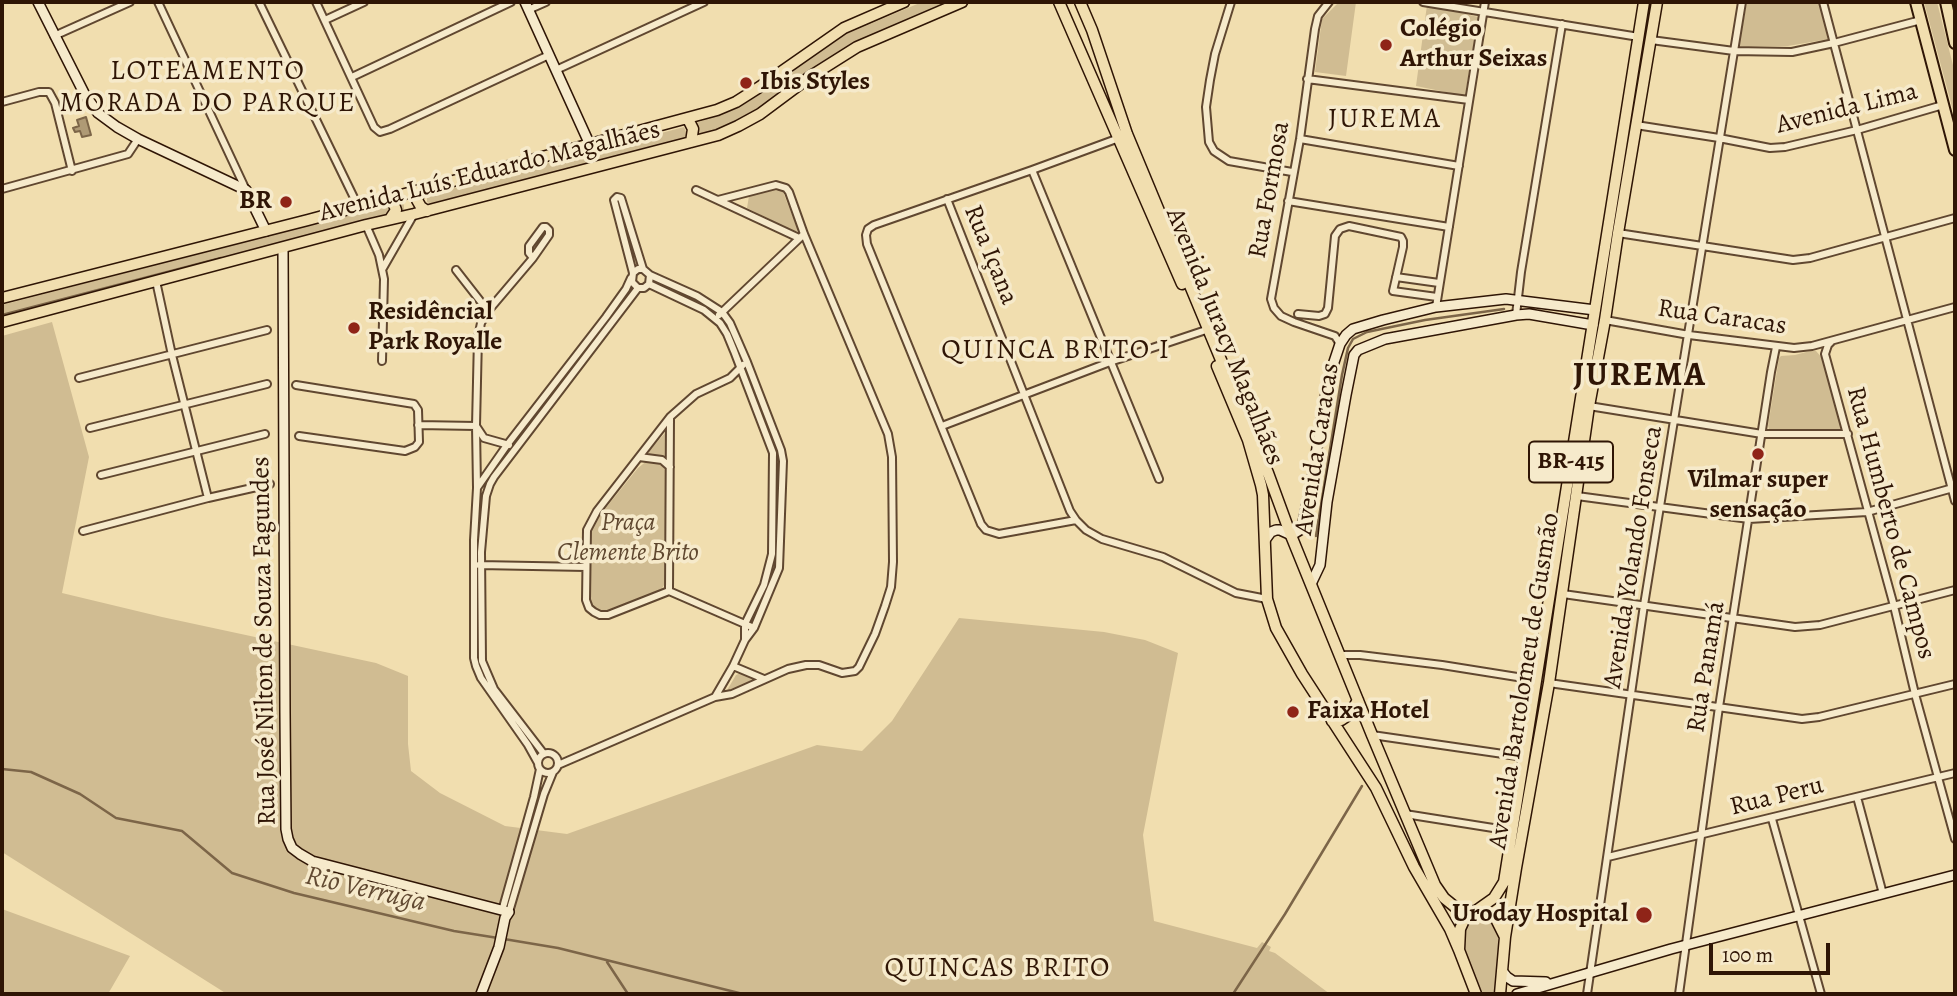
<!DOCTYPE html>
<meta charset="utf-8">
<style>
body{margin:0}
#map{position:relative;width:1957px;height:996px;overflow:hidden;background:#f1deaf;font-family:Alegreya,serif}
canvas{display:block}
.frame{position:absolute;inset:0;border:4px solid #2f1505;pointer-events:none}
.scale{position:absolute;left:1709px;top:943px;width:121px;height:32px;box-sizing:border-box;border:4px solid #2f1505;border-top:0;padding-left:9px;font-size:21px;line-height:24px;white-space:nowrap;color:#2f1505;-webkit-text-stroke:5px #f6eacb;paint-order:stroke}
</style>
<div id="map">
<canvas width="1957" height="996"></canvas>
<div class="frame"></div>
<div class="scale">100 m</div>
</div>
<script>
const g = document.querySelector('canvas').getContext('2d');
g.lineJoin = 'round';
function fillPath(path, color) {
  g.fillStyle = color;
  g.fill(path, 'evenodd');
}
function poly(rows) {
  const path = new Path2D();
  for (const r of rows) {
    if (r.length === 3) {
      path.moveTo(r[0] + r[2], r[1]);
      path.arc(r[0], r[1], r[2], 0, 2 * Math.PI);
      continue;
    }
    path.moveTo(r[0], r[1]);
    for (let i = 2; i < r.length; i += 2) path.lineTo(r[i], r[i + 1]);
  }
  return path;
}
function trace(path, color, width, dash) {
  g.strokeStyle = color;
  g.lineWidth = width;
  g.lineCap = dash ? 'butt' : 'round';
  g.setLineDash(dash || []);
  g.stroke(path);
}
function write(font, color, halo, rows, align = 'center') {
  g.font = font + ' Alegreya,serif';
  g.lineWidth = 7;
  g.setLineDash([]);
  g.textBaseline = 'middle';
  g.strokeStyle = halo;
  g.fillStyle = color;
  for (const [text, x, y, turn = 0] of rows) {
    g.save();
    g.translate(x, y);
    g.rotate((+turn || 0) * Math.PI / 180);
    g.textAlign = isNaN(turn) ? turn : align;
    if (halo) g.strokeText(text, 0, 0);
    g.fillText(text, 0, 0);
    g.restore();
  }
}
const green = poly([
 [922,2,959,2,898,28,737,124,698,138,699,131,696,123,733,110,748,102,844,35],
 [1339,2,1356,2,1346,76,1315,72,1322,19],
 [1747,2,1819,2,1829,39,1788,46,1739,46],
 [1924,2,1937,2,1955,73,1955,118],
 [1427,5,1478,17,1465,96,1416,86],
 [684,127,688,136,684,142,433,205,427,202,427,197,431,194],
 [774,190,783,192,798,230,795,232,747,208,749,196],
 [401,201,404,205,404,214,2,320,2,305],
 [52,322,89,457,62,593,162,617,376,663,408,676,408,744,411,771,440,793,505,826,567,834,817,745,862,751,892,721,959,618,1104,632,1145,640,1178,653,1143,835,1154,921,1257,948,1262,942,1271,947,1269,951,1275,953,1330,994,227,994,2,852,2,336],
 [1810,351,1816,351,1824,360,1843,427,1842,430,1770,432,1768,426,1779,358,1781,356,1795,355],
 [665,433,667,460,657,455,649,455,649,451],
 [648,460,655,460,661,464,666,471,664,585,660,592,606,614,598,612,593,608,590,601,589,588,592,525,638,468],
 [743,672,754,679,754,683,726,692,736,675],
 [2,909,130,956,108,994,2,994],
 [1473,916,1486,917,1497,930,1499,946,1495,994,1480,993,1465,954,1464,940,1467,920]
]);
const water = poly([
 [86,117,91,135,82,137,80,131,75,132,73,128,79,126,77,120,86,117]
]);
const stream = poly([
 [2,315,221,258],
 [1316,536,1342,375,1348,348,1353,339,1367,332,1425,320,1504,309],
 [2,769,31,772,80,794,116,818,182,831,232,873,294,893,454,931,498,938],
 [504,939,558,948,743,994],
 [607,962,628,994],
 [1233,994,1285,914,1362,786]
]);
const street = poly([
 [158,2,246,190],
 [259,2,358,206],
 [316,2,374,127,380,132,390,129,549,55],
 [1231,2,1215,54,1210,80,1206,107,1209,142,1214,151,1229,161,1292,172],
 [1329,2,1318,16,1315,29,1300,139,1271,299,1274,308,1281,316,1294,322,1335,336,1340,344],
 [1423,2,1639,37],
 [1823,2,1955,501],
 [528,10,546,2],
 [325,20,364,2],
 [54,36,130,2],
 [1651,40,1734,51,1792,52,1834,43,1921,20],
 [556,70,704,2],
 [352,77,511,2],
 [1307,79,1469,100],
 [2,102,39,92,49,92,55,103,72,171],
 [1636,125,1719,138,1770,148,1785,147,1857,130,1943,105],
 [1119,138,1032,170,874,225,868,229,866,235,867,244,981,524,986,530,999,534,1076,520,1086,530,1102,539,1163,557,1236,593,1267,599],
 [1300,139,1459,166],
 [1032,170,1159,479],
 [2,189,128,154,138,139],
 [696,190,799,238],
 [947,199,1070,511,1076,520],
 [1288,201,1449,227],
 [366,225,379,255,384,279,382,361],
 [1618,233,1793,260,1810,258,1955,218],
 [383,268,414,214],
 [456,270,488,311],
 [633,273,614,200,617,197,621,198,643,269],
 [1396,277,1439,283],
 [156,281,172,355,208,498],
 [649,284,704,310,720,323,727,334,734,351,773,453,772,554,764,585,745,624,745,640],
 [1436,307,1485,2],
 [1298,314,1319,316,1325,314,1328,308,1335,236,1340,229,1349,226,1401,237,1403,241,1403,247,1393,291,1437,297],
 [719,315,804,234],
 [1516,315,1521,272,1562,24],
 [1605,320,1689,335,1794,348,1812,346,1955,307],
 [1832,341,1828,345,1825,354,1894,606,1915,694,1955,839],
 [79,378,267,330],
 [296,385,414,404,418,410,419,442,415,447,405,451,299,436],
 [1589,406,1762,434,1848,434],
 [418,425,476,426,477,488],
 [942,426,1110,362,1209,329],
 [90,428,267,384],
 [509,445,484,438,476,426,478,337,481,323,488,311,533,258,549,235,549,230,546,227,543,227,529,246,529,253,533,258],
 [639,457,662,460,670,467],
 [101,475,265,434],
 [1577,496,1749,519,1867,512,1953,488],
 [83,531,208,498,270,484],
 [479,565,586,567],
 [669,591,608,615,600,615,594,612,589,608,586,600,587,530,597,511,670,417,696,394,730,378,743,365],
 [669,591,670,419],
 [669,591,754,628],
 [1563,594,1795,627,1820,625,1955,590],
 [1340,655,1360,655,1442,665,1536,680],
 [733,666,764,679],
 [1549,683,1802,719,1819,717,1955,684],
 [715,697,732,694,788,669,806,665,819,665,842,673,855,671,859,667,875,634,885,606,891,587,893,562,892,457,888,434,804,234,789,192,786,188,776,185,718,200],
 [1372,735,1524,757],
 [548,763,10],
 [544,754,494,689,482,661,481,552,486,496,490,484,494,477,638,288],
 [538,763,528,745,481,678,476,666,474,658,474,540,477,488,507,445,606,317,626,289,631,278],
 [558,765,715,697,733,666,745,640,754,628,779,568,783,461,781,450,747,362,730,323,722,312,697,296,650,275,643,269,638,269,633,273,632,282,638,288,644,288,649,284,650,275],
 [1857,797,1883,894],
 [1405,814,1512,831],
 [1772,819,1821,994],
 [1608,857,1955,773],
 [502,911,534,797,540,769],
 [509,912,544,794,553,772],
 [1587,994,1644,605,1742,2],
 [1679,994,1719,707,1771,372,1776,347]
]);
const secondary = poly([
 [38,2,85,95,98,113,117,127,138,139,246,190,266,231],
 [525,2,590,145],
 [283,248,285,713,286,829,288,839,292,848,300,854,312,861,509,912,505,918,499,947,481,994],
 [1265,540,1271,532,1276,530,1280,530,1291,535,1295,533,1300,530,1303,523,1313,474,1324,402,1332,368,1340,344,1346,335,1353,329,1383,320,1436,307,1506,299,1595,310],
 [1311,584,1320,565,1327,502,1346,395,1354,355,1358,350,1385,339,1516,315,1529,314,1593,325],
 [1502,971,1507,977,1513,981,1546,982],
 [1517,994,1671,949,1955,875]
]);
const primary = poly([
 [1059,2,1182,284],
 [1080,2,1092,30,1127,134,1268,473,1290,533,1372,735,1435,885,1444,898,1455,907,1470,911,1485,912,1490,915,1496,919,1505,937],
 [688,119,693,129,691,142],
 [423,189,418,196,417,200,421,207,427,211],
 [387,198,393,202,396,210,390,219],
 [2,298,308,220,717,110,736,102,758,88,844,28,904,2],
 [2,322,366,225,414,214,718,135,738,126,760,114,811,76,857,47,962,2],
 [1217,366,1248,440,1261,485,1263,495,1267,599,1276,628,1302,674,1376,788,1414,867,1450,929,1459,950],
 [1332,721,1341,720,1350,714,1358,700],
 [1477,910,1494,898,1504,882,1644,2],
 [1470,911,1465,918,1460,929,1459,950,1476,994],
 [1500,994,1505,937,1516,868,1549,683,1589,406,1605,320,1618,233,1657,2]
]);
const highway = poly([
 [1916,2,1955,150],
 [1946,2,1955,43]
]);
const markers = [
 [1386,45,7,"#8f2418"],
 [746,83,7,"#8f2418"],
 [286,202,7,"#8f2418"],
 [354,328,7,"#8f2418"],
 [1758,454,7,"#8f2418"],
 [1293,712,7,"#8f2418"],
 [1644,915,9,"#8f2418"]
];
const shields = [
 [1571,462,84]
];
const shieldNames = [
 ["BR-415",1571,462]
];
const poiNames = [
 ["Colégio",1400,30],
 ["Arthur Seixas",1400,60],
 ["Ibis Styles",760,83],
 ["BR",272,202,"right"],
 ["Residêncial",368,313],
 ["Park Royalle",368,343],
 ["Vilmar super",1758,481,"center"],
 ["sensação",1758,511,"center"],
 ["Faixa Hotel",1307,712],
 ["Uroday Hospital",1628,915,"right"]
];
const streetNames = [
 ["Avenida Lima",1847,109,-14],
 ["Avenida Luís Eduardo Magalhães",490,172,-14],
 ["Rua Formosa",1270,190,-80],
 ["Rua Içana",990,255,68],
 ["Rua Caracas",1722,318,8],
 ["Avenida Juracy Magalhães",1224,337,68],
 ["Avenida Caracas",1318,449,-81],
 ["Rua Humberto de Campos",1890,523,75],
 ["Avenida Yolando Fonseca",1634,557,-81],
 ["Rua José Nilton de Souza Fagundes",265,641,-91],
 ["Rua Panamá",1707,667,-81],
 ["Avenida Bartolomeu de Gusmão",1525,681,-81],
 ["Rua Peru",1777,797,-14]
];
const parkNames = [
 ["Praça",628,524],
 ["Clemente Brito",628,554]
];
const neighbourhoodNames = [
 ["LOTEAMENTO",208,72],
 ["MORADA DO PARQUE",208,104],
 ["JUREMA",1385,120],
 ["QUINCA BRITO I",1056,351],
 ["QUINCAS BRITO",998,969]
];
const waterNames = [
 ["Rio Verruga",365,890,13]
];
const districtNames = [
 ["JUREMA",1640,377]
];
fillPath(green, '#d0bc92');
fillPath(water, '#af9a75');
trace(water, '#7c6548', 2);
trace(stream, '#7c6548', 2.5);
trace(street, '#604730', 10);
trace(secondary, '#2f1505', 12);
trace(primary, '#2f1505', 13);
trace(highway, '#2f1505', 14);
trace(street, '#f6eacb', 6);
trace(secondary, '#f6eacb', 9);
trace(primary, '#f1deaf', 10);
trace(highway, '#f1deaf', 10);
for (const [x, y, r, color] of markers) {
  const dot = new Path2D();
  dot.arc(x, y, r, 0, 2 * Math.PI);
  g.fillStyle = color;
  g.fill(dot);
  trace(dot, '#f6eacb', 2.5);
}
for (const [x, y, w] of shields) {
  const box = new Path2D();
  box.roundRect(x - w / 2, y - 20.5, w, 41, 5);
  g.fillStyle = '#f6eacb';
  g.fill(box);
  trace(box, '#2f1505', 2);
}
write('bold 24px', '#2f1505', null, shieldNames);
write('bold 26px', '#2f1505', '#f6eacb', poiNames, 'left');
write('26px', '#2f1505', '#f6eacb', streetNames);
write('italic 26px', '#5f472f', '#f6eacb', parkNames);
g.letterSpacing = '2px';
write('28px', '#2f1505', '#f6eacb', neighbourhoodNames);
g.letterSpacing = '0px';
write('italic 28px', '#624a32', '#f6eacb', waterNames);
g.letterSpacing = '2px';
write('bold 33px', '#2f1505', '#f6eacb', districtNames);
g.letterSpacing = '0px';
</script>
